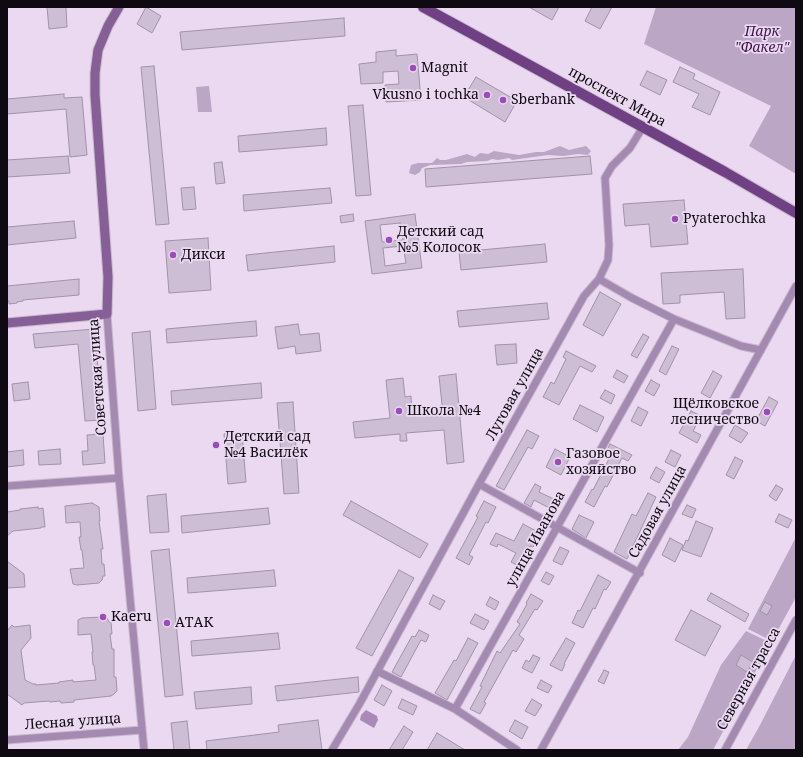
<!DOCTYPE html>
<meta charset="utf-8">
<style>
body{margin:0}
#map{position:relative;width:803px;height:757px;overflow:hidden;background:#ead9f1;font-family:"Noto Serif",serif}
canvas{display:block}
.frame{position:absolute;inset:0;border:8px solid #0f0911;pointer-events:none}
</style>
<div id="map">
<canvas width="803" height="757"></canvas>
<div class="frame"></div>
</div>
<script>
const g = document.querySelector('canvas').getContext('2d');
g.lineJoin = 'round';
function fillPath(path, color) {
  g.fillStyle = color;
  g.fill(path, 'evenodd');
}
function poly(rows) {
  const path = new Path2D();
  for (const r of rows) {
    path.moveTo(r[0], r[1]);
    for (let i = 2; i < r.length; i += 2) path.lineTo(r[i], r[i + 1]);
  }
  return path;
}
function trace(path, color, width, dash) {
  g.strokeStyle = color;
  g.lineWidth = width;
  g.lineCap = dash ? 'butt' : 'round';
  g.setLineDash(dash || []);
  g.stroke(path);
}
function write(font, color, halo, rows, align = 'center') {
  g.font = font + ' "Noto Serif",serif';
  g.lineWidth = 3.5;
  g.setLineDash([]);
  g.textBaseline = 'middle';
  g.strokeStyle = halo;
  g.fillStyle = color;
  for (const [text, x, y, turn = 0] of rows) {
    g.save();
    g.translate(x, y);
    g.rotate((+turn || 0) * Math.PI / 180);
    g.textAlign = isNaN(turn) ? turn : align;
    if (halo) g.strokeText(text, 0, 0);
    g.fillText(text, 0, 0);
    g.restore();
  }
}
const green = poly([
 [656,7,796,7,796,174,749,146,771,106,644,44],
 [209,86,212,112,198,112,196,87],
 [560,146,569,150,586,146,591,151,588,155,578,154,563,156,548,155,512,160,509,158,498,160,492,159,487,161,467,162,461,164,430,165,422,168,420,172,415,175,409,173,411,165,418,163,432,163,437,158,440,160,446,160,467,154,475,157,480,153,488,154,494,151,519,155,536,152,544,152],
 [796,537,796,597,772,641,748,629],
 [746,631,771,643,713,750,678,750,688,737,721,665],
 [796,655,796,750,746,750,760,725]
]);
const water = poly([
 [366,710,377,716,378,720,374,728,360,720,361,715]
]);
const building = poly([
 [47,7,66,7,67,27,49,29,47,7],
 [146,7,161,16,152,33,137,24,146,7],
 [529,7,559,7,552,20,529,7],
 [592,7,612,7,600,29,585,21,592,7],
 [344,18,345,36,182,50,180,32,344,18],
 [396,50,396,56,417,54,421,100,386,102,385,85,399,84,398,71,383,72,383,83,361,84,359,64,376,62,376,52,396,50],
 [154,66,169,224,156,225,141,67,154,66],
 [680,67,695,74,693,79,720,92,710,115,692,107,699,94,673,82,680,67],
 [647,71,667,80,660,95,640,85,647,71],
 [476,77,517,101,505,122,464,97,476,77],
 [64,94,64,98,82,97,87,155,70,157,66,109,7,114,7,99,64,94],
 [363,105,371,195,356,196,348,106,363,105],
 [326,128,327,145,239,152,238,136,326,128],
 [68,156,70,173,7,177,7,160,68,156],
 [590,156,592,174,426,187,425,169,590,156],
 [222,162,225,183,216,184,214,163,222,162],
 [194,187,196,209,183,210,181,188,194,187],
 [330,188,332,203,244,211,243,195,330,188],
 [684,200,688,244,651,247,649,224,625,226,623,204,684,200],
 [353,214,354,221,341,223,340,216,353,214],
 [415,214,422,268,372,274,365,221,415,214],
 [400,223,403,240,382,242,380,225,400,223],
 [403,246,406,263,385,266,383,248,403,246],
 [74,221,76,238,7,245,7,227,74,221],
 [208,238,211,290,169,293,165,241,208,238],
 [545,244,547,262,461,270,459,252,545,244],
 [334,246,335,262,248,271,246,255,334,246],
 [743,269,745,318,726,319,724,292,680,295,680,303,663,304,661,273,743,269],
 [79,279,79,295,23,300,23,301,17,302,17,303,9,304,9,301,7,301,7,286,79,279],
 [600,292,621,304,603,336,583,325,600,292],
 [547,303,549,319,459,327,457,311,547,303],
 [256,321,257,336,167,343,166,329,256,321],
 [298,324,300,335,319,333,321,351,296,354,295,346,278,349,275,327,298,324],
 [95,329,102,420,85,421,78,344,35,348,33,334,95,329],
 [150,331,156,409,138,411,132,333,150,331],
 [643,334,649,337,637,358,631,355,643,334],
 [516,344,517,363,497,365,495,345,516,344],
 [672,346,679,349,666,375,659,371,672,346],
 [566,351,596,366,592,372,580,366,559,405,543,397,551,382,554,384,566,359,563,357,566,351],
 [617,370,628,376,624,383,613,377,617,370],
 [713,371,722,376,710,398,701,393,713,371],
 [456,374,464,462,447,464,444,430,406,433,407,441,400,441,400,434,355,438,353,422,390,418,386,380,403,378,405,397,411,396,412,416,443,414,439,376,456,374],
 [651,380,660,385,654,396,645,391,651,380],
 [28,382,30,399,14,401,12,384,28,382],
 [261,383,262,398,172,405,171,391,261,383],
 [605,390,615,395,611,404,600,398,605,390],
 [769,397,778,402,765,426,756,421,769,397],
 [293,402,299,493,284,494,277,403,293,402],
 [580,405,604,417,597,432,573,419,580,405],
 [638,407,648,412,641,426,631,421,638,407],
 [691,411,701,416,693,431,701,435,697,443,679,433,691,411],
 [735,425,748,433,741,443,729,436,735,425],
 [527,430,539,436,532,449,528,447,504,490,496,486,527,430],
 [242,433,246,482,228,484,224,434,242,433],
 [103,434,105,463,83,465,82,451,88,451,87,435,103,434],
 [610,444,632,455,628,461,622,458,607,487,605,486,594,507,585,502,592,489,593,490,612,453,607,450,610,444],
 [60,449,61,464,39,465,38,451,60,449],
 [555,449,570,457,561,475,546,467,555,449],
 [23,450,24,465,7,467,7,452,23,450],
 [671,450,681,455,675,467,665,462,671,450],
 [735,457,743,461,734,479,726,475,735,457],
 [656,467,665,472,659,483,650,478,656,467],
 [535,484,541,487,539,492,558,501,553,510,534,500,531,507,524,503,535,484],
 [776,485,783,489,776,501,769,496,776,485],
 [648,493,656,497,627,559,614,552,632,514,636,516,648,493],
 [166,494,169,532,150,533,147,496,166,494],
 [351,501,428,544,420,558,343,515,351,501],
 [484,501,496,507,488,523,486,522,469,555,473,557,469,565,456,558,478,517,476,516,484,501],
 [92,503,99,507,100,521,99,521,103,549,101,549,102,564,104,564,105,576,103,576,102,580,99,583,77,585,73,584,70,569,84,568,82,550,81,550,79,537,81,537,80,522,66,523,65,506,92,503],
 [687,505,696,509,692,518,682,514,687,505],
 [38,507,38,509,43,508,45,527,41,527,41,528,13,531,7,536,7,512,20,510,20,509,38,507],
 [268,508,270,524,182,533,181,516,268,508],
 [779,514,792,520,788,528,775,522,779,514],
 [579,515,594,522,586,538,572,529,579,515],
 [696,521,713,528,701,557,682,550,686,540,688,541,696,521],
 [523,524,540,533,533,547,530,546,519,566,511,562,516,553,498,544,497,547,490,544,496,533,514,541,523,524],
 [670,538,683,545,675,562,662,555,670,538],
 [560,547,569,551,562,565,553,561,560,547],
 [169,549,183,695,165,697,151,551,169,549],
 [7,561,24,574,25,587,7,588,7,561],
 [274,570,276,586,188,593,187,578,274,570],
 [399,570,414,578,372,656,356,648,399,570],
 [546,572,554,576,549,585,541,581,546,572],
 [598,575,611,582,606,590,604,589,595,609,593,608,583,628,572,623,578,610,580,611,598,575],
 [711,593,749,614,745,622,707,600,711,593],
 [531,594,543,601,537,610,535,609,519,635,524,639,516,652,513,650,484,702,486,703,480,714,470,709,482,687,480,686,497,651,500,653,520,624,517,622,527,604,526,603,531,594],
 [433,595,445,601,440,610,429,604,433,595],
 [490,597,499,602,495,610,486,605,490,597],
 [765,602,772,606,767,615,760,611,765,602],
 [691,610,721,626,705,656,675,640,691,610],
 [475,614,489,621,484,630,470,623,475,614],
 [103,617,107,618,109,622,111,622,112,634,110,634,112,649,114,649,114,677,116,677,117,691,114,694,111,696,74,700,74,702,61,703,60,701,50,702,49,701,24,703,22,705,7,694,7,631,12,625,14,627,30,625,31,638,21,650,25,680,33,684,36,684,36,685,59,683,59,682,73,680,73,682,96,680,94,665,93,665,92,652,93,652,91,634,78,635,78,620,82,618,103,617],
 [419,630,429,635,426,642,421,640,401,677,392,672,412,636,415,637,419,630],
 [278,633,280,649,192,656,191,641,278,633],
 [468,638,478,643,447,700,435,693,454,660,456,661,468,638],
 [566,638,575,643,564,664,565,664,562,671,550,665,566,638],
 [533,655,540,658,532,673,522,668,526,660,529,662,533,655],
 [741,655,753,662,747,672,736,665,741,655],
 [604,670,609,672,604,684,598,681,604,670],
 [358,677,359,692,277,701,275,686,358,677],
 [541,680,552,686,548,693,537,688,541,680],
 [382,685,392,691,384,706,374,700,382,685],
 [251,687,252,704,196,709,194,692,251,687],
 [402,699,417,706,413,715,398,708,402,699],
 [532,699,542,705,535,716,525,711,532,699],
 [318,720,322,750,207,750,206,741,279,732,278,725,318,720],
 [515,720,528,727,522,739,509,731,515,720],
 [187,721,190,750,174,750,171,723,187,721],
 [404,726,413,732,402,750,389,750,404,726],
 [437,733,465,750,427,750,437,733]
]);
const street = poly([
 [599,279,632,298,674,319,741,346,761,350],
 [107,314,119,478,144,750],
 [479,484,640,573],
 [7,486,119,478],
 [377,671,455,709,517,750],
 [455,709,674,319],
 [7,740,142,730],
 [332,750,360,703,479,484,584,296,599,279,608,260,609,245,605,178,612,166,630,148,643,127],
 [541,750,796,286],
 [725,750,796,620]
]);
const secondary = poly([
 [7,323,107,314,108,277,95,95,95,73,98,50,108,26,119,7]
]);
const primary = poly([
 [423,7,725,172,796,213]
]);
const markers = [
 [413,68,4,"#9c4bba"],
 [487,95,4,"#9c4bba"],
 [503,100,4,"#9c4bba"],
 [675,219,4,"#9c4bba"],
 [389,240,4,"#9c4bba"],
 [173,255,4,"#9c4bba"],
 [399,411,4,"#9c4bba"],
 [767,412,4,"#9c4bba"],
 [216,445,4,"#9c4bba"],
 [558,462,4,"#9c4bba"],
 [103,617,4,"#9c4bba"],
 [167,623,4,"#9c4bba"]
];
const parkNames = [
 ["Парк",762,32],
 ["\"Факел\"",762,48]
];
const poiNames = [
 ["Magnit",421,68],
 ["Vkusno i tochka",479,95,"right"],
 ["Sberbank",511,100],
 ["Pyaterochka",683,219],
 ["Детский сад",397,232],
 ["№5 Колосок",397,248],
 ["Дикси",181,255],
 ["Щёлковское",759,404,"right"],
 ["лесничество",759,420,"right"],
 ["Школа №4",407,411],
 ["Детский сад",224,437],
 ["№4 Василёк",224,453],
 ["Газовое",566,454],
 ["хозяйство",566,470],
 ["Kaeru",111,617],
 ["АТАК",175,623]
];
const streetNames = [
 ["проспект Мира",617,97,29],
 ["Советская улица",98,377,-94],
 ["Луговая улица",515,394,-61],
 ["Садовая улица",658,512,-61],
 ["улица Иванова",536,539,-61],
 ["Северная трасса",749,679,-61],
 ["Лесная улица",73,722,-4]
];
fillPath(green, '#bba6c5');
fillPath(water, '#aa88b8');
fillPath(building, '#cebed5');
trace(building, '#a192a8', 1);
trace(street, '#c7b8cd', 9);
trace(secondary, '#c7b8cd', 11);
trace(primary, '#c7b8cd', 12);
trace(street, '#a48ab0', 7);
trace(secondary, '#865f96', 9);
trace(primary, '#704084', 10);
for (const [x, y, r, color] of markers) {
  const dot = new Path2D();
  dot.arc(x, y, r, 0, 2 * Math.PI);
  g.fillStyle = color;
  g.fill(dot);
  trace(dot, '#ead9f1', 1.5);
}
write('italic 14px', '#3f134e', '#ead9f1', parkNames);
write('14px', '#0f0911', '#ead9f1', poiNames, 'left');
write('14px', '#0f0911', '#ead9f1', streetNames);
</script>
